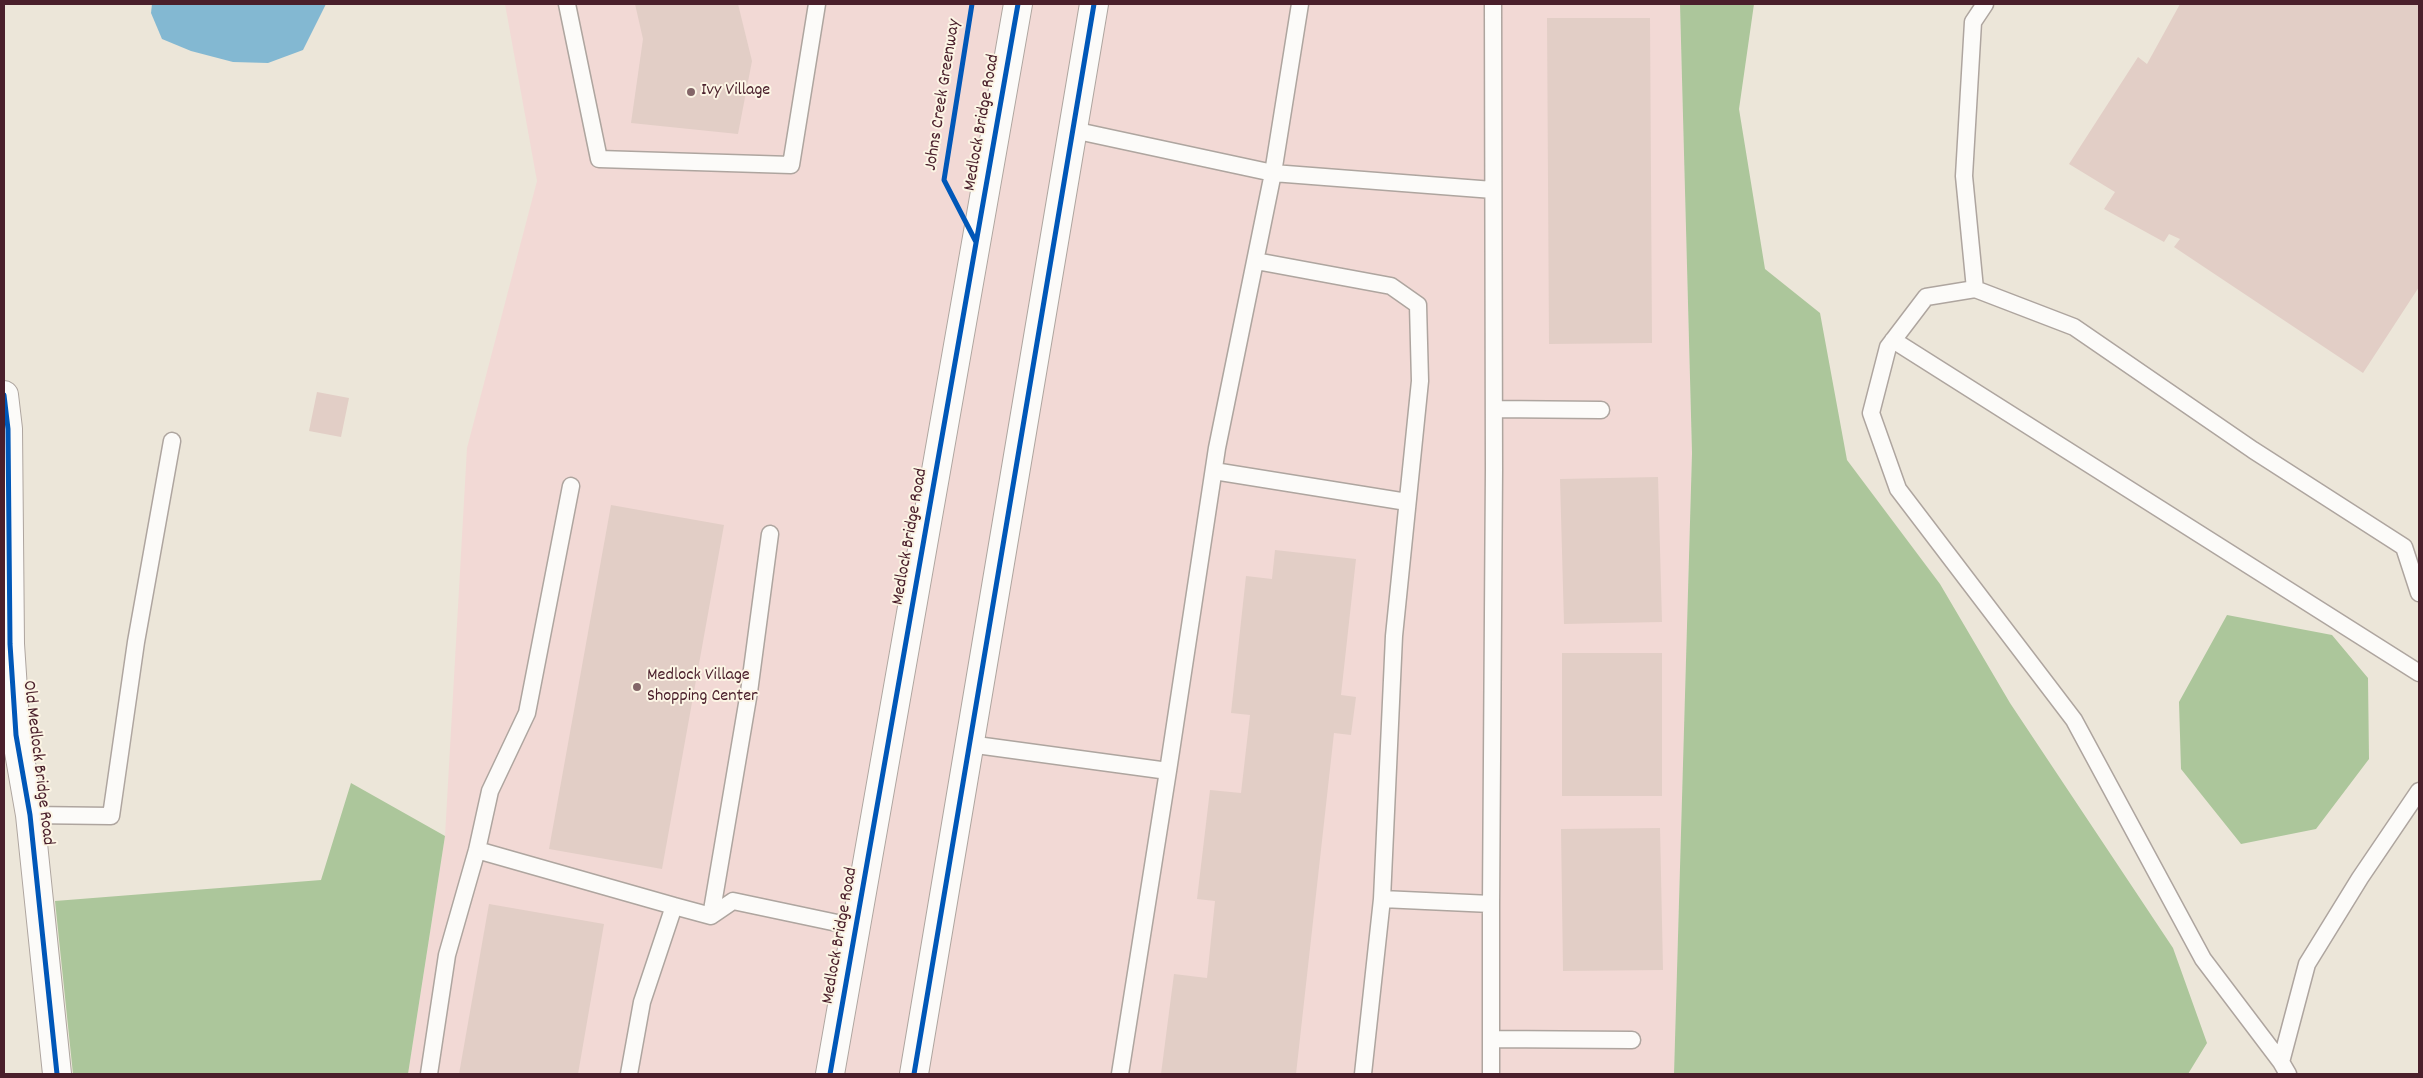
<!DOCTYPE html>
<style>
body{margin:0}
#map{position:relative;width:2423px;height:1078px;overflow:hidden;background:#ece6d9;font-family:Dekko,sans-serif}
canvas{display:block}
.frame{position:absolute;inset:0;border:5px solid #4a1f2b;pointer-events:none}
</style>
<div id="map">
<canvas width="2423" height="1078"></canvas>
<div class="frame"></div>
</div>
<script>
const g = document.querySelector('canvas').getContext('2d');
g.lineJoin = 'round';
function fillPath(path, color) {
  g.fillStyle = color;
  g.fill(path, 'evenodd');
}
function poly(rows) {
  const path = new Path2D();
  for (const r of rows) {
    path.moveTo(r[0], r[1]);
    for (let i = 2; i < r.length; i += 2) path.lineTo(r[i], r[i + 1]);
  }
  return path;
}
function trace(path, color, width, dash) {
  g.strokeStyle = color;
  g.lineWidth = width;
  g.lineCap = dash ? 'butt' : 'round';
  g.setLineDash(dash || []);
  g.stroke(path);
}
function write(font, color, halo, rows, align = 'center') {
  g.font = font + ' Dekko,sans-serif';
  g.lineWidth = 4;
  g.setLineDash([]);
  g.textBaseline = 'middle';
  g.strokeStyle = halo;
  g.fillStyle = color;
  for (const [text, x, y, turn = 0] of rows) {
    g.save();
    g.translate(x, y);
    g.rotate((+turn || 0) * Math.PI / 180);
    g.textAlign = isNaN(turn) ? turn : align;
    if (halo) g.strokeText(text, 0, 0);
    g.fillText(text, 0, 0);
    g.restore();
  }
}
const built = poly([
 [505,4,1680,4,1692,453,1674,1074,408,1074,445,836,467,448,537,181]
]);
const forest = poly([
 [1680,4,1754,4,1739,109,1765,269,1820,313,1847,460,1940,584,2010,703,2173,948,2207,1043,2188,1074,1674,1074,1692,453],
 [2227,615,2332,635,2368,678,2369,759,2316,829,2241,844,2181,769,2179,702],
 [351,783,445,836,408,1074,73,1074,55,901,321,880]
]);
const water = poly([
 [152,4,326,4,303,50,268,63,233,62,191,51,162,39,151,13]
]);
const building = poly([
 [635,4,738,4,752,61,738,134,631,123,643,39],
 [2180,4,2419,4,2419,287,2363,373,2174,247,2180,239,2169,234,2164,242,2104,209,2115,192,2069,164,2138,57,2147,64],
 [1547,18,1650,18,1652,343,1549,344],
 [317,392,349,398,341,437,309,431],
 [1658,477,1662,622,1564,624,1560,479],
 [611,505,724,525,662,869,549,849],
 [1275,550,1356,559,1341,695,1356,697,1351,735,1334,733,1296,1074,1161,1074,1174,974,1207,978,1215,901,1197,899,1210,790,1241,793,1250,715,1231,713,1246,576,1272,579],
 [1562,653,1662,653,1662,796,1562,796],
 [1660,828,1663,970,1563,971,1561,829],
 [489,904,604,924,578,1074,459,1074]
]);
const lane = poly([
 [567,4,599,159,791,165,817,4],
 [1073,130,1273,173,1493,190],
 [1256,261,1391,286,1418,305,1420,381,1394,636,1382,899],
 [1975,289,1964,176,1973,22,1985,4],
 [1893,340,2419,673],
 [1494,409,1601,410],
 [1214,471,1407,502],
 [969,744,1168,771,1120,1074],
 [1168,771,1217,448,1273,173,1300,4],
 [30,815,111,816,136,642,172,441],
 [477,850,674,906],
 [1491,904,1494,469,1493,4],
 [711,916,749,692,770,534],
 [1491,1039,1632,1040],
 [2281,1062,2307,964,2360,878,2419,791],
 [429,1074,447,955,477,850,490,791,527,713,571,486],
 [629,1074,642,1002,674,906,711,916,733,901,856,927],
 [1363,1074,1382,899,1491,904,1491,1074],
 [2288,1074,2281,1062,2203,959,2074,720,1898,489,1871,413,1888,347,1926,297,1975,289,2074,327,2253,450,2404,547,2419,593]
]);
const street = poly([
 [4,395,8,429,10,644,16,735,30,815,57,1074]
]);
const highway = poly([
 [830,1074,1018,4],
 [914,1074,1094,4]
]);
const cycleway = poly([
 [972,4,944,180,976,242],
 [4,395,8,429,10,644,16,735,30,815,57,1074],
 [830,1074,1018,4],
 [914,1074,1094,4]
]);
const markers = [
 [691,92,5,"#836568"],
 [637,687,5,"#836568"]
];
const poiNames = [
 ["Ivy Village",701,92],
 ["Medlock Village",647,677],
 ["Shopping Center",647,698]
];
const streetNames = [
 ["Johns Creek Greenway",944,95,-81],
 ["Medlock Bridge Road",983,123,-80],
 ["Medlock Bridge Road",911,537,-80],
 ["Old Medlock Bridge Road",37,763,83],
 ["Medlock Bridge Road",841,936,-80]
];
fillPath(built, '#f2d9d5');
fillPath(forest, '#acc69b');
fillPath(water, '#83b8d2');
fillPath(building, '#e2cec6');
trace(lane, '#aea59f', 19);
trace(street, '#aea59f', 30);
trace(highway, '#aea59f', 30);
trace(lane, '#fcfbf9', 16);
trace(street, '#fcfbf9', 28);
trace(highway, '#fcfbf9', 28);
trace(cycleway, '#0057b8', 5);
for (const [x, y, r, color] of markers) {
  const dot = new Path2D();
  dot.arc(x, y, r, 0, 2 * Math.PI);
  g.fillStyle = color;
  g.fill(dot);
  trace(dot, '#fcf5e5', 2);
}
write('18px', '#4a1f2b', '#fcf5e5', poiNames, 'left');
write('18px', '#4a1f2b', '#fcf5e5', streetNames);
</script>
